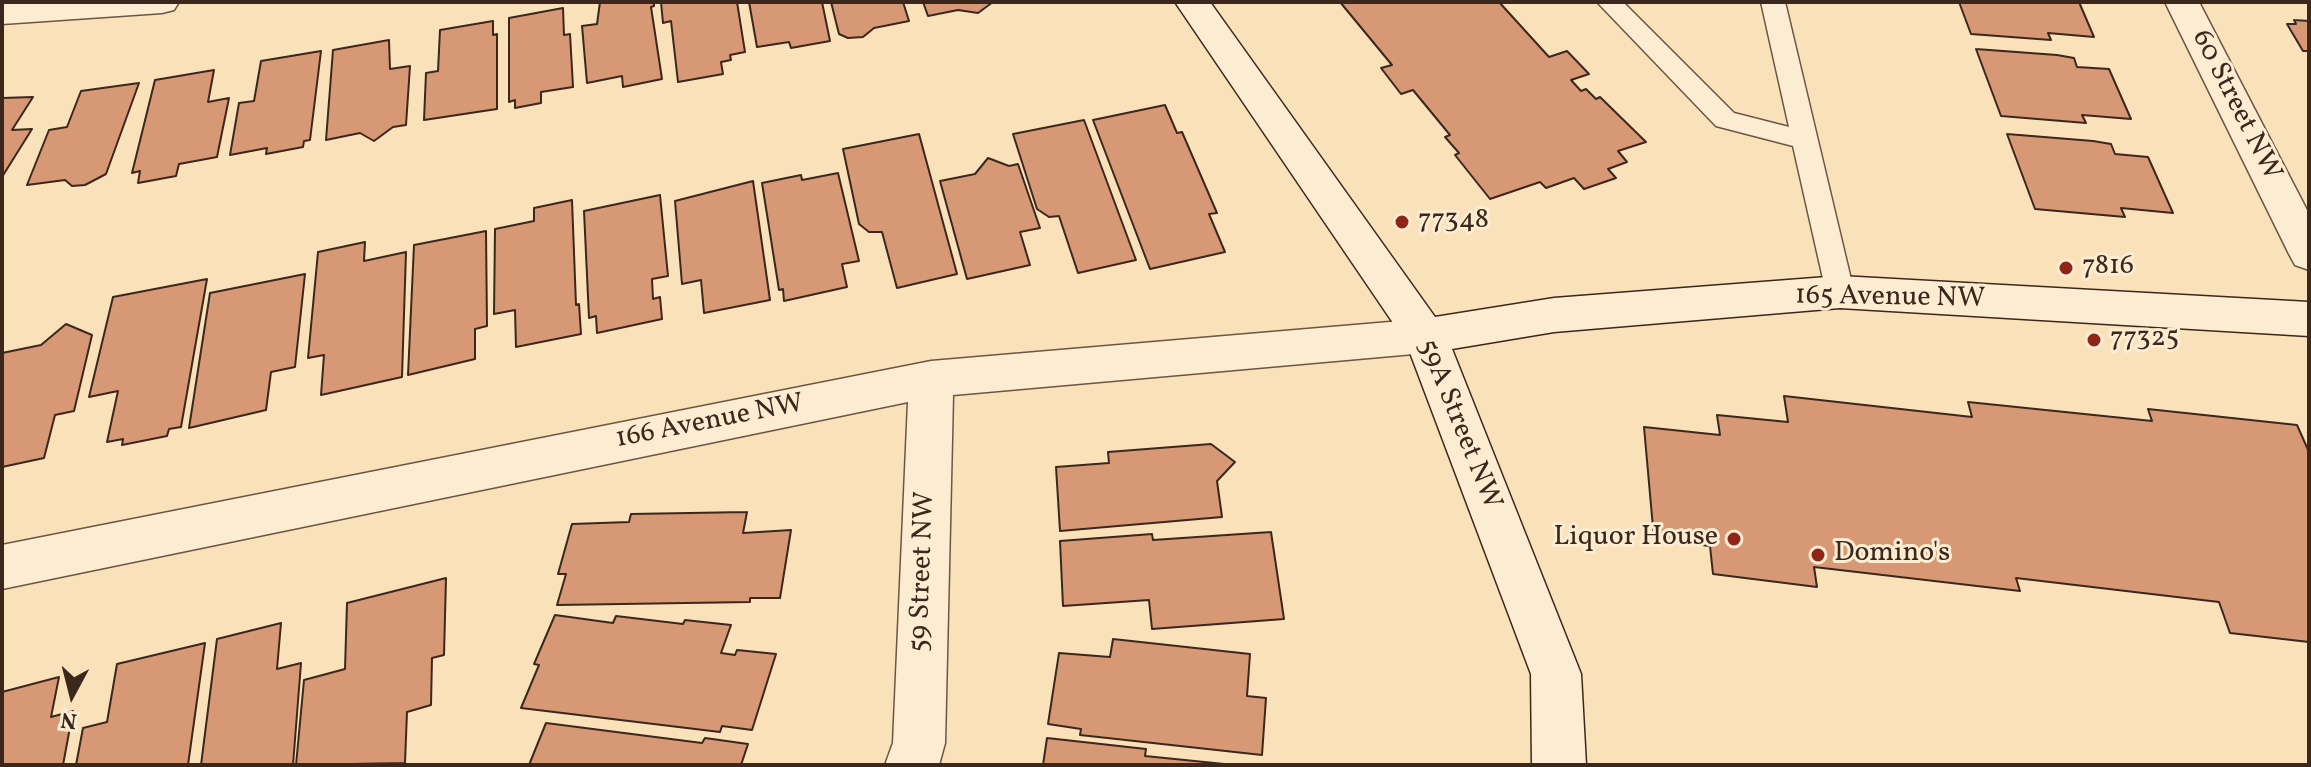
<!DOCTYPE html>
<style>
body{margin:0}
#map{position:relative;width:2311px;height:767px;overflow:hidden;background:#f9e1ba;font-family:Vollkorn,serif}
canvas{display:block}
.frame{position:absolute;inset:0;border:4px solid #3c271c;pointer-events:none}
.north{position:absolute;left:32px;top:655px;width:80px;height:80px;-webkit-text-stroke:6px #fbecd2;paint-order:stroke;rotate:187deg;font-size:22px;font-weight:700;line-height:32px;text-align:center;color:#3c271c}
.north::after{content:'';display:block;margin:auto;width:28px;height:36px;background:#3c271c;clip-path:polygon(50% 0,100% 100%,50% 72%,0 100%)}
</style>
<div id="map">
<canvas width="2311" height="767"></canvas>
<div class="frame"></div>
<div class="north">N</div>
</div>
<script>
const g = document.querySelector('canvas').getContext('2d');
g.lineJoin = 'round';
function fillPath(path, color) {
  g.fillStyle = color;
  g.fill(path, 'evenodd');
}
function poly(rows) {
  const path = new Path2D();
  for (const r of rows) {
    path.moveTo(r[0], r[1]);
    for (let i = 2; i < r.length; i += 2) path.lineTo(r[i], r[i + 1]);
  }
  return path;
}
function trace(path, color, width, dash) {
  g.strokeStyle = color;
  g.lineWidth = width;
  g.lineCap = dash ? 'butt' : 'round';
  g.setLineDash(dash || []);
  g.stroke(path);
}
function write(font, color, halo, rows, align = 'center') {
  g.font = font + ' Vollkorn,serif';
  g.lineWidth = 6;
  g.setLineDash([]);
  g.textBaseline = 'middle';
  g.strokeStyle = halo;
  g.fillStyle = color;
  for (const [text, x, y, turn = 0] of rows) {
    g.save();
    g.translate(x, y);
    g.rotate((+turn || 0) * Math.PI / 180);
    g.textAlign = isNaN(turn) ? turn : align;
    if (halo) g.strokeText(text, 0, 0);
    g.fillText(text, 0, 0);
    g.restore();
  }
}
const building = poly([
 [600,2,654,2,654,6,651,7,662,79,623,87,622,76,587,83,582,26,597,24,600,2],
 [661,2,737,2,745,52,730,55,731,60,721,62,723,74,678,82,671,21,663,23,661,2],
 [749,2,822,2,830,41,791,48,789,42,757,47,749,2],
 [831,2,903,2,909,21,874,28,863,37,848,38,839,34,831,2],
 [923,2,993,2,978,13,958,10,928,16,923,2],
 [1340,2,1499,2,1549,57,1567,51,1589,74,1571,80,1581,91,1586,89,1596,99,1600,97,1646,142,1618,151,1627,162,1608,169,1616,178,1584,189,1574,178,1546,188,1540,182,1490,199,1455,155,1459,153,1445,137,1450,135,1413,90,1401,94,1381,68,1392,65,1340,2],
 [1959,2,2079,2,2094,37,2048,33,2051,40,1971,34,1959,2],
 [563,8,564,35,570,34,573,87,541,92,541,103,515,108,515,100,509,102,509,18,563,8],
 [2294,20,2309,21,2309,51,2303,51,2287,24,2296,24,2294,20],
 [493,21,493,35,497,34,497,109,424,120,426,73,438,71,440,30,493,21],
 [389,40,390,69,410,66,406,125,393,127,374,141,360,133,326,140,333,50,389,40],
 [1976,49,2057,55,2074,58,2077,67,2109,69,2131,119,2082,115,2086,123,2001,116,1976,49],
 [321,51,310,140,304,141,303,147,266,154,267,148,230,155,239,103,254,101,261,61,321,51],
 [214,70,208,102,229,98,217,157,179,164,176,176,138,183,140,171,132,173,155,80,214,70],
 [139,83,106,174,85,185,72,186,65,180,27,185,49,130,67,127,81,91,139,83],
 [33,97,12,130,32,129,2,177,2,98,33,97],
 [1165,105,1177,133,1182,132,1217,213,1209,214,1225,252,1150,269,1093,120,1165,105],
 [1084,120,1136,260,1078,273,1059,216,1049,217,1037,209,1013,134,1084,120],
 [919,134,957,274,897,288,882,232,869,232,859,224,843,149,919,134],
 [2007,134,2093,141,2111,144,2115,154,2148,157,2173,213,2121,208,2125,217,2035,209,2007,134],
 [988,158,1009,166,1018,164,1040,228,1020,232,1030,265,967,279,940,181,975,174,988,158],
 [838,173,859,261,842,264,847,287,784,301,783,289,779,290,762,183,801,175,802,180,838,173],
 [753,181,770,300,704,313,701,280,682,284,675,201,753,181],
 [660,195,668,276,652,279,653,299,660,297,662,319,597,333,596,316,589,318,584,211,660,195],
 [572,200,576,305,579,304,581,334,516,347,515,310,494,314,495,229,534,221,534,208,572,200],
 [486,231,487,326,475,329,475,359,408,375,414,245,486,231],
 [365,242,364,261,406,252,402,377,321,395,324,355,308,358,318,252,365,242],
 [305,274,295,367,271,372,266,410,189,428,210,293,305,274],
 [207,279,181,427,169,429,167,436,122,445,123,439,107,442,118,391,89,397,113,297,207,279],
 [66,324,92,335,74,411,55,415,44,458,2,467,2,353,41,345,66,324],
 [1784,396,1972,417,1968,402,2152,421,2148,409,2297,425,2309,452,2309,642,2230,633,2219,602,2016,578,2020,591,1814,567,1817,587,1713,574,1710,546,1654,539,1644,427,1720,435,1717,415,1788,422,1784,396],
 [1211,444,1235,462,1217,481,1222,517,1060,531,1056,467,1109,463,1108,452,1211,444],
 [747,512,743,533,791,530,780,598,750,598,750,602,557,605,566,574,558,574,572,524,629,522,631,514,747,512],
 [1271,532,1284,619,1152,629,1149,600,1063,606,1060,541,1152,534,1153,540,1271,532],
 [446,578,444,655,432,658,431,705,407,712,405,763,296,765,304,680,345,669,347,603,446,578],
 [555,615,613,623,616,616,683,624,685,620,731,625,721,653,735,655,737,650,776,654,752,730,722,726,720,732,521,708,539,665,534,664,555,615],
 [281,623,277,669,301,663,293,765,201,765,217,639,281,623],
 [1113,639,1250,654,1247,696,1266,698,1262,755,1080,735,1081,729,1048,724,1059,653,1110,657,1113,639],
 [205,643,188,765,76,765,83,728,107,722,117,664,205,643],
 [59,677,51,717,73,711,63,765,2,765,2,692,59,677],
 [546,723,702,743,705,738,748,744,741,765,529,765,546,723],
 [1047,738,1146,749,1145,756,1234,765,1043,765,1047,738]
]);
const lane = poly([
 [1597,2,1623,2,1734,113,1789,127,1761,2,1785,2,1854,292,1850,300,1840,303,1830,300,1826,292,1793,146,1716,126,1597,2]
]);
const street = poly([
 [2,2,179,2,174,10,162,13,2,24,2,2],
 [2165,2,2199,2,2309,214,2309,270,2295,265,2289,254,2165,2],
 [1425,319,1440,324,1446,336,1440,348,1425,353,953,395,945,743,939,765,885,765,893,743,908,402,2,589,2,545,931,361,1425,319]
]);
const secondary = poly([
 [1175,2,1210,2,1435,317,1554,298,1840,276,2309,302,2309,336,1840,308,1554,332,1452,349,1581,674,1586,765,1532,765,1531,674,1406,342,1175,2]
]);
const markers = [
 [1402,222,8,"#8f2418"],
 [2066,268,8,"#8f2418"],
 [2094,340,8,"#8f2418"],
 [1734,539,8,"#8f2418"],
 [1818,555,8,"#8f2418"]
];
const streetNames = [
 ["60 Street NW",2235,106,63],
 ["165 Avenue NW",1890,299,1],
 ["166 Avenue NW",710,423,-11],
 ["59A Street NW",1458,425,68],
 ["59 Street NW",924,572,-88]
];
const poiNames = [
 ["77348",1418,222],
 ["7816",2082,268],
 ["77325",2110,340],
 ["Liquor House",1718,539,"right"],
 ["Domino's",1834,555]
];
fillPath(building, '#d79876');
trace(building, '#3c271c', 2);
trace(lane, '#6b5644', 3);
trace(street, '#6b5644', 3);
trace(secondary, '#3c271c', 3);
fillPath(lane, '#fbecd2');
fillPath(street, '#fbecd2');
fillPath(secondary, '#fbecd2');
for (const [x, y, r, color] of markers) {
  const dot = new Path2D();
  dot.arc(x, y, r, 0, 2 * Math.PI);
  g.fillStyle = color;
  g.fill(dot);
  trace(dot, '#fbecd2', 3);
}
write('28px', '#3c271c', '#fbecd2', streetNames);
write('28px', '#3c271c', '#fbecd2', poiNames, 'left');
</script>
